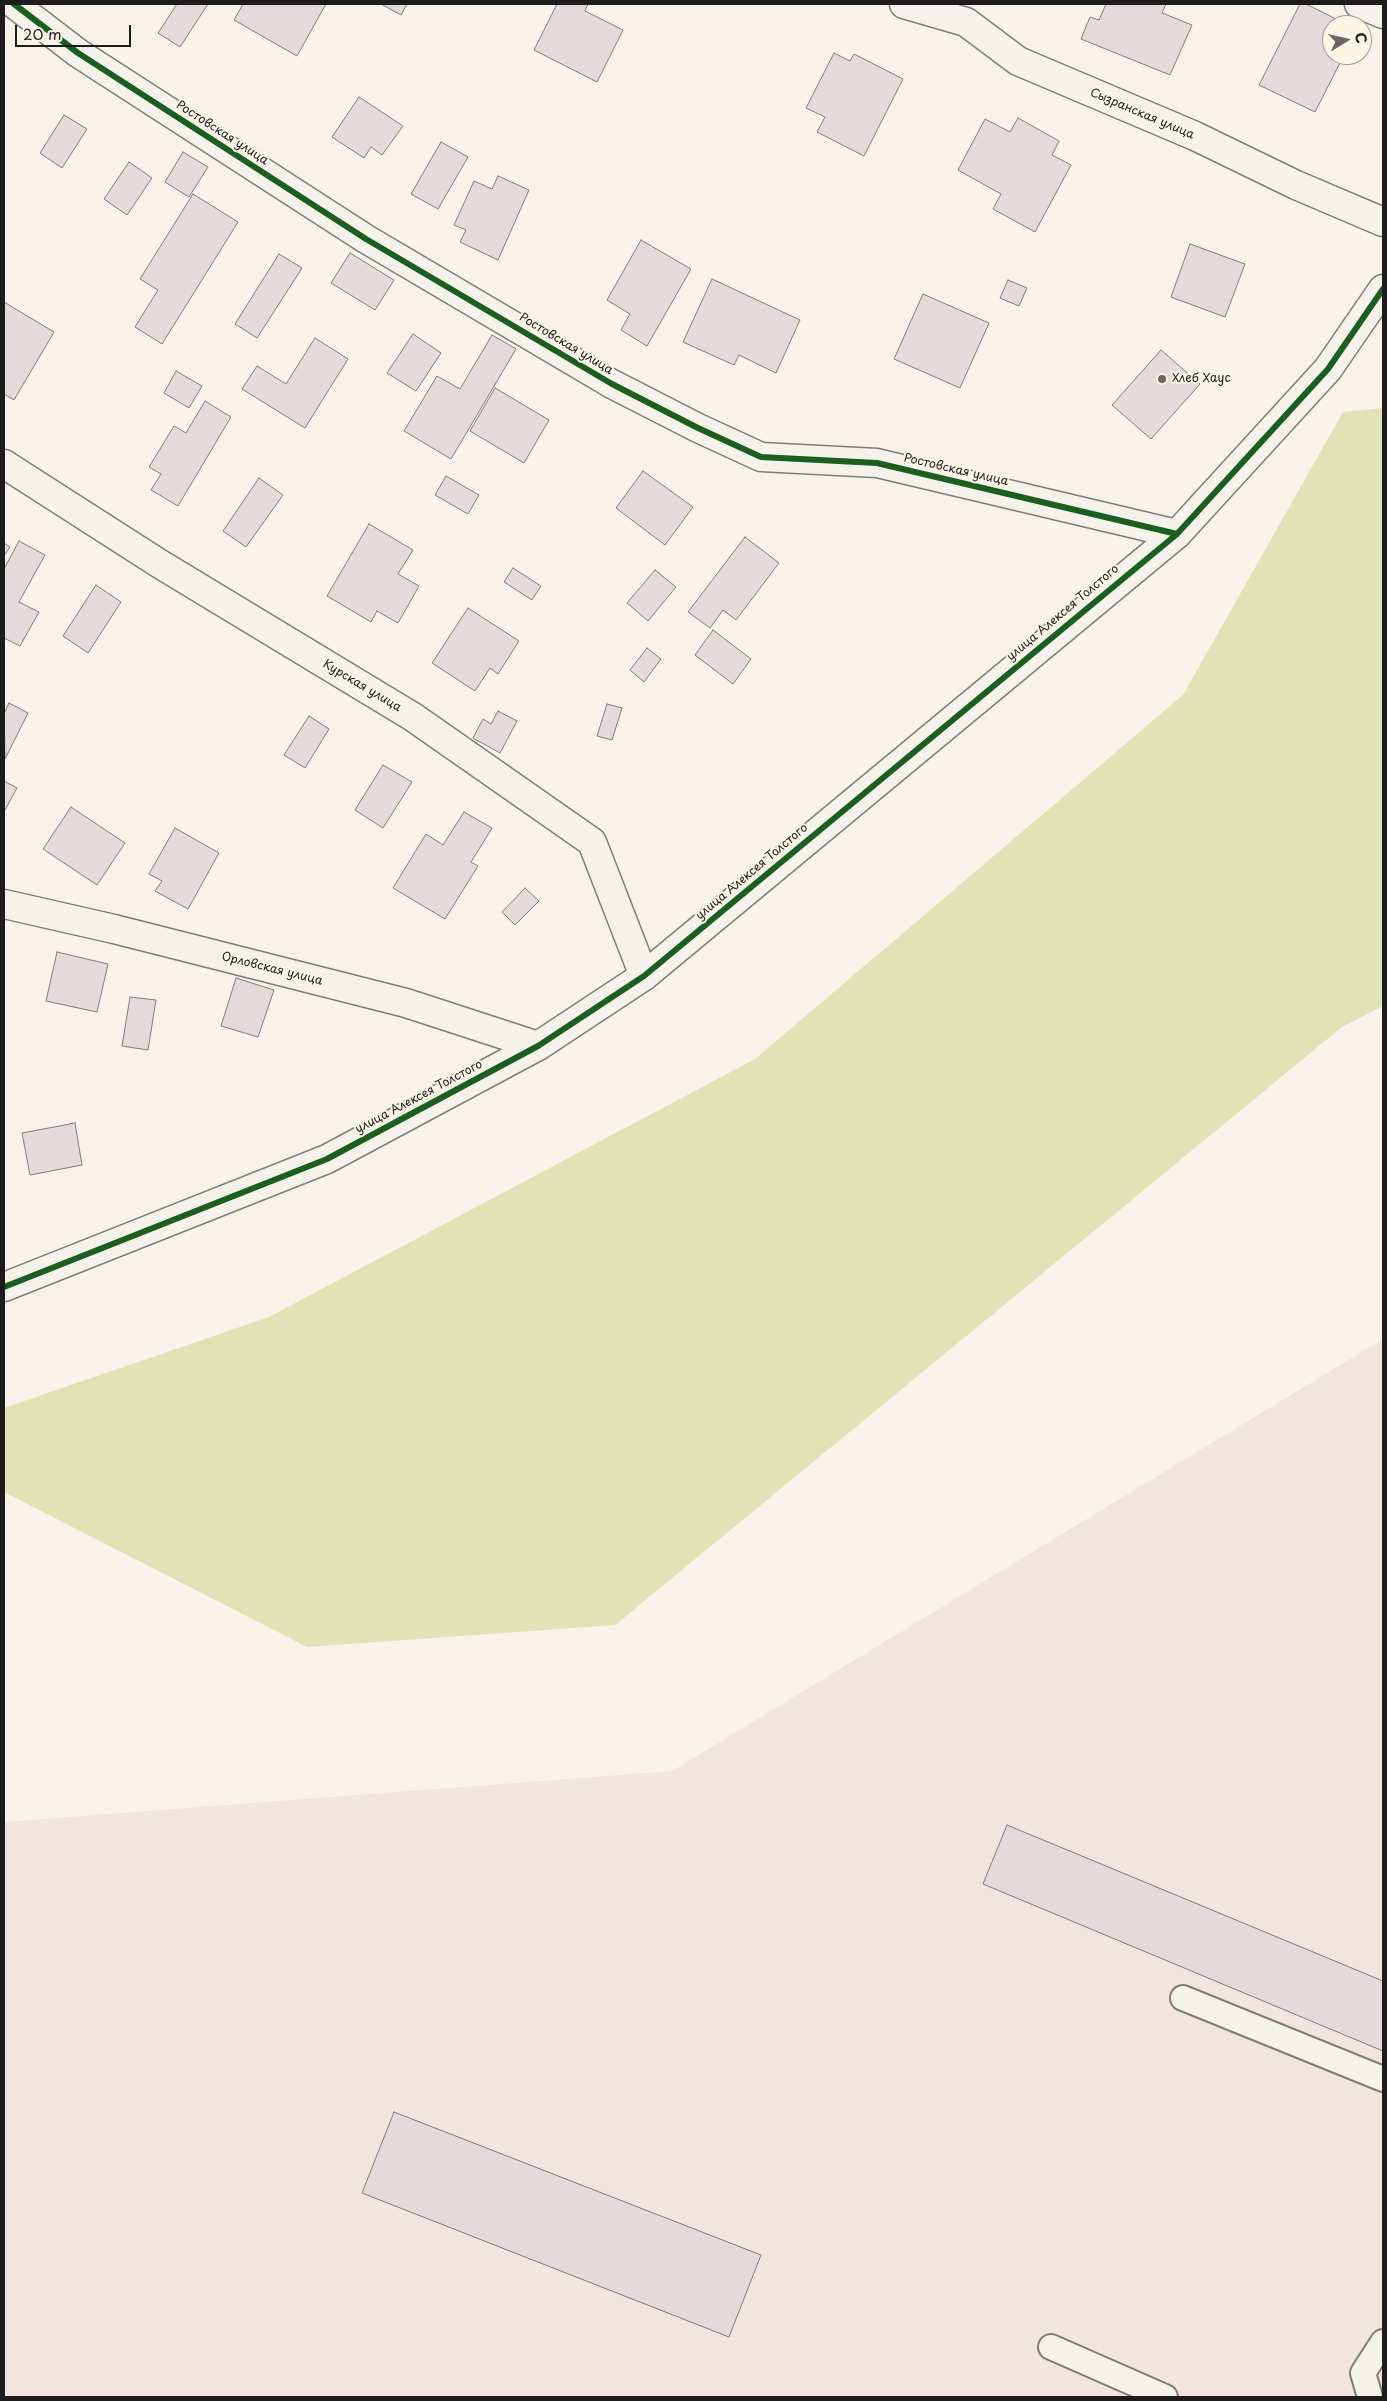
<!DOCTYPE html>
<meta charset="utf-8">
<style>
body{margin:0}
#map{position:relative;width:1387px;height:2401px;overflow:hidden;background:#f7f3ea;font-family:"Playpen Sans",sans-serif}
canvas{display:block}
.frame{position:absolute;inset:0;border:5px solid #1c1c1c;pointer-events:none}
.north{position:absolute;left:1322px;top:15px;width:50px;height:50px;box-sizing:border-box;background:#fcf5e5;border:1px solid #a29e95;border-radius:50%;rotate:81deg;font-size:14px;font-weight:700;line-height:20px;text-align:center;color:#1c1c1c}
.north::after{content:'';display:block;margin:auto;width:18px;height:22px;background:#696764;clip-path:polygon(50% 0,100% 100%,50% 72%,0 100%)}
.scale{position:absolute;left:15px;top:25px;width:116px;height:22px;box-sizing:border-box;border:2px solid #1c1c1c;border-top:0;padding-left:6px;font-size:15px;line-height:18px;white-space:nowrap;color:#1c1c1c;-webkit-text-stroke:4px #fcf5e5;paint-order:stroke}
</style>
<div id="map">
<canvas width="1387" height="2401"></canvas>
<div class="frame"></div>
<div class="north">С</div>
<div class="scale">20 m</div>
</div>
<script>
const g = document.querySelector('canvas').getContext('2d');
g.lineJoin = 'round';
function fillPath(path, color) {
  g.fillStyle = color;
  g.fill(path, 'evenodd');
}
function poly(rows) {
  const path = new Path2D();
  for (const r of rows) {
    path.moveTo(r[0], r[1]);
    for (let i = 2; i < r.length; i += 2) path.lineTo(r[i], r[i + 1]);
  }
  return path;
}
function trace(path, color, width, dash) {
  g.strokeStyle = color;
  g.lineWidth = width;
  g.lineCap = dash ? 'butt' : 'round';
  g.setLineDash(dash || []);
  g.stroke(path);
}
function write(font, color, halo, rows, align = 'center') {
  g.font = font + ' "Playpen Sans",sans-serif';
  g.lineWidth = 4;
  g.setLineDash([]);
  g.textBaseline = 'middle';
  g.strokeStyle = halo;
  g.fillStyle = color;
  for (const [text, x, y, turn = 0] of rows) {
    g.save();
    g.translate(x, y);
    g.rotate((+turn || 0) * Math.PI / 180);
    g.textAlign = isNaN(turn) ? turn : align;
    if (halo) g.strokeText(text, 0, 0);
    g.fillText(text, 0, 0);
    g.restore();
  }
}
const built = poly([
 [1383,1339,1383,2397,4,2397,4,1822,672,1771]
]);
const green = poly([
 [1383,408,1383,1006,1342,1027,615,1625,307,1647,4,1492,4,1408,269,1317,755,1059,1183,695,1343,412]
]);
const building = poly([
 [177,4,208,4,180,47,158,33,177,4],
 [243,4,326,4,297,56,234,20,243,4],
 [381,4,407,4,401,15,381,4],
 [557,4,588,4,585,11,623,30,597,82,534,50,557,4],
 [1106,4,1166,4,1162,13,1192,25,1170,75,1081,39,1090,17,1099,20,1106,4],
 [1300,4,1306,4,1348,25,1332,25,1332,55,1344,55,1315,112,1259,85,1300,4],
 [834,53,850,61,854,54,903,79,864,156,817,132,825,117,806,108,834,53],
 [359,97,403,126,382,155,371,147,364,158,332,137,359,97],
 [64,115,87,129,62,168,40,153,64,115],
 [1018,118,1059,141,1052,155,1071,165,1035,232,993,209,1001,194,958,170,985,119,1010,132,1018,118],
 [441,142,468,157,438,209,411,194,441,142],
 [183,152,208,167,189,197,165,182,183,152],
 [129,162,152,178,127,215,104,199,129,162],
 [498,176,529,190,498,260,460,242,466,230,454,225,474,181,492,189,498,176],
 [193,194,238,222,162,344,135,327,158,290,140,279,193,194],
 [641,240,691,269,647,346,621,330,630,314,607,300,641,240],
 [1190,244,1245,264,1225,317,1171,297,1190,244],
 [350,253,394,280,375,310,331,283,350,253],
 [279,254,302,268,257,338,235,324,279,254],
 [712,279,800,320,776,373,739,355,734,365,683,342,712,279],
 [1008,280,1027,288,1019,306,1000,298,1008,280],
 [923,294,989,323,960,388,894,359,923,294],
 [4,302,54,332,14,400,4,394,4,302],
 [413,334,441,353,416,391,387,373,413,334],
 [492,335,516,349,451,459,404,431,437,376,460,389,492,335],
 [315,338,348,359,305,428,242,389,257,366,286,384,315,338],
 [1161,350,1200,384,1151,439,1112,405,1161,350],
 [176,371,202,386,189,408,164,393,176,371],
 [495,388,549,420,524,463,470,431,495,388],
 [205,401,231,417,178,506,151,490,161,474,149,467,174,426,186,433,205,401],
 [643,471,693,507,665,545,616,508,643,471],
 [446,476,479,495,468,514,435,495,446,476],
 [259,478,283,495,246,547,223,531,259,478],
 [369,524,413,550,398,574,419,586,398,623,377,611,371,622,327,596,369,524],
 [745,537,779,563,736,620,723,610,710,628,688,612,745,537],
 [19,541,45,555,19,602,39,612,20,646,4,638,4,569,19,541],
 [4,543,10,547,4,556,4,543],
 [513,568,541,586,532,600,504,582,513,568],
 [655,570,676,587,648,621,627,603,655,570],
 [96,585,121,602,88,653,63,636,96,585],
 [468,608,519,641,498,674,490,668,475,691,432,663,468,608],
 [713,630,751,659,733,684,695,655,713,630],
 [647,648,661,659,644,682,630,670,647,648],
 [9,703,28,713,5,759,4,714,9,703],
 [607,704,622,708,612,740,597,736,607,704],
 [498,711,517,721,500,753,473,738,483,719,491,724,498,711],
 [309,716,329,729,305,768,284,755,309,716],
 [383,765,412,782,383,828,355,810,383,765],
 [4,781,17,788,4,812,4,781],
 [71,807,125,843,97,885,43,849,71,807],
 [464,812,492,828,471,862,478,866,445,919,393,888,426,834,443,845,464,812],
 [175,828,219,853,188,909,155,891,162,881,149,874,175,828],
 [525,888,539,901,515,925,502,912,525,888],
 [57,952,108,964,97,1012,46,1001,57,952],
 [236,978,274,990,258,1037,221,1026,236,978],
 [130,997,156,1000,148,1050,122,1046,130,997],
 [75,1123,82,1165,30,1175,22,1133,75,1123],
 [1007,1825,1383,1981,1383,2051,983,1884,1007,1825],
 [394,2112,761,2255,729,2337,362,2193,394,2112]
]);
const service = poly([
 [1183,1998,1383,2079],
 [1051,2347,1165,2397],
 [1370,2397,1363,2373,1383,2342]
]);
const minor = poly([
 [14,4,78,53,366,239,612,384,698,428,761,457,877,463,1177,534],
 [904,4,966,22,1018,61,1195,136,1296,185,1383,222],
 [1359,4,1383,14],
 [4,464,160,564,413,717,592,842,644,976],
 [4,904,114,929,406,1003,538,1046]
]);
const tertiary = poly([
 [4,1287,327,1159,538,1046,644,976,1177,534,1328,369,1383,289]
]);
const cycleway = poly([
 [14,4,78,53,366,239,612,384,698,428,761,457,877,463,1177,534],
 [4,1287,327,1159,538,1046,644,976,1177,534,1328,369,1383,289]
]);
const markers = [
 [1162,379,5,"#696764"]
];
const streetNames = [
 ["Сызранская улица",1142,114,23],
 ["Ростовская улица",222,133,33],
 ["Ростовская улица",566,344,31],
 ["Ростовская улица",956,470,13],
 ["улица Алексея Толстого",1063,613,-40],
 ["Курская улица",362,686,31],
 ["улица Алексея Толстого",752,872,-40],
 ["Орловская улица",272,969,14],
 ["улица Алексея Толстого",419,1097,-28]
];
const poiNames = [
 ["Хлеб Хаус",1172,379]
];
fillPath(built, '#f2e5e0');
fillPath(green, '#dfe3b5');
fillPath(building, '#e4d9db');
trace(building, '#7f7d79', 1);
trace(service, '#7f7d79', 28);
trace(minor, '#7f7d79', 31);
trace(tertiary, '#7f7d79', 31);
trace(service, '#f5f2ec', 24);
trace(minor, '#f5f2ec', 28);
trace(tertiary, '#f5f2ec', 28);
trace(cycleway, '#1b5e20', 6);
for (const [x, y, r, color] of markers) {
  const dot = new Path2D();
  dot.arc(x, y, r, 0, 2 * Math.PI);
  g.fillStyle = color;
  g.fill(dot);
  trace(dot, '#fcf5e5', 2);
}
write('12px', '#1c1c1c', '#fcf5e5', streetNames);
write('12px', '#1c1c1c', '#fcf5e5', poiNames, 'left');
</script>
